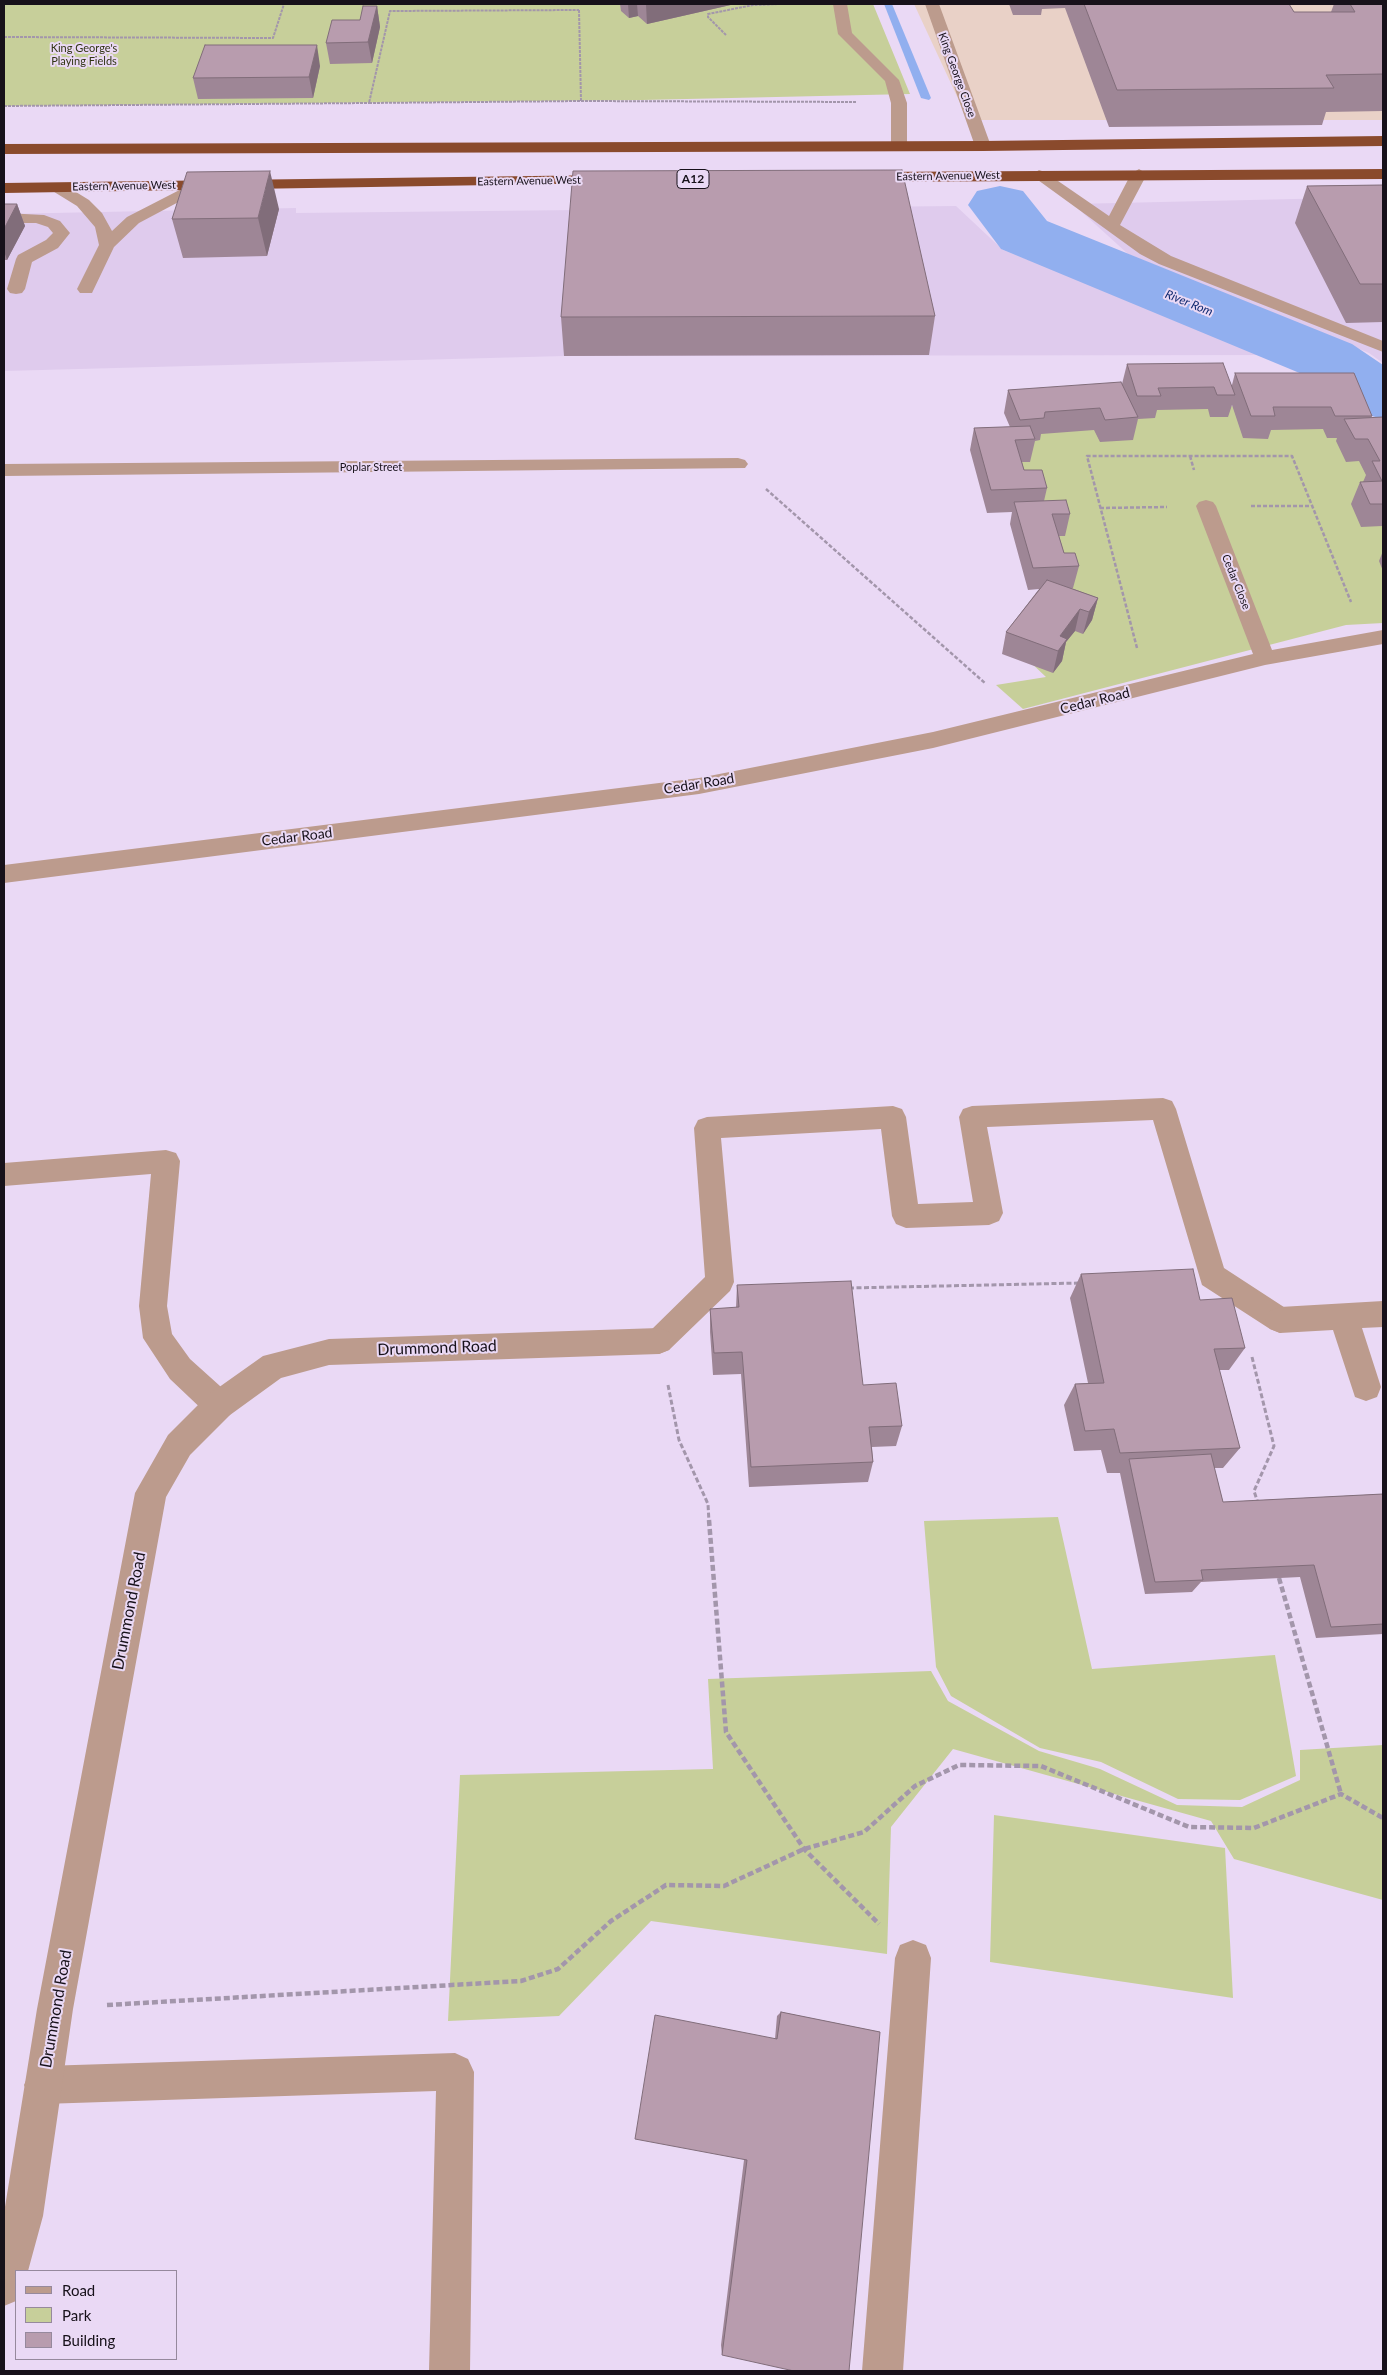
<!DOCTYPE html>
<style>
body{margin:0}
#map{position:relative;width:1387px;height:2375px;overflow:hidden;background:#ead9f5;font-family:Lato,sans-serif}
canvas{display:block}
.frame{position:absolute;inset:0;border:5px solid #17111a;pointer-events:none}
.legend{position:absolute;left:15px;top:2270px;width:162px;height:90px;box-sizing:border-box;background:#ead9f5;border:1px solid #96899d;margin:0;padding:6px 9px;list-style:none;font-size:15px;color:#17111a}
.legend li{display:flex;align-items:center;gap:10px;height:25px}
.legend b{width:25px;border:1px solid #96899d}
</style>
<div id="map">
<canvas width="1387" height="2375"></canvas>
<div class="frame"></div>
<ul class="legend">
<li><b style="height:6px;background:#bc9b8d"></b>Road</li>
<li><b style="height:14px;background:#c7cf9a"></b>Park</li>
<li><b style="height:14px;background:#b89cae"></b>Building</li>
</ul>
</div>
<script>
const g = document.querySelector('canvas').getContext('2d');
g.lineJoin = 'round';
function fillPath(path, color) {
  g.fillStyle = color;
  g.fill(path, 'evenodd');
}
function poly(rows) {
  const path = new Path2D();
  for (const r of rows) {
    path.moveTo(r[0], r[1]);
    for (let i = 2; i < r.length; i += 2) path.lineTo(r[i], r[i + 1]);
  }
  return path;
}
function trace(path, color, width, dash) {
  g.strokeStyle = color;
  g.lineWidth = width;
  g.lineCap = dash ? 'butt' : 'round';
  g.setLineDash(dash || []);
  g.stroke(path);
}
function write(font, color, halo, rows, align = 'center') {
  g.font = font + ' Lato,sans-serif';
  g.lineWidth = 4;
  g.setLineDash([]);
  g.textBaseline = 'middle';
  g.strokeStyle = halo;
  g.fillStyle = color;
  for (const [text, x, y, turn = 0] of rows) {
    g.save();
    g.translate(x, y);
    g.rotate((+turn || 0) * Math.PI / 180);
    g.textAlign = isNaN(turn) ? turn : align;
    if (halo) g.strokeText(text, 0, 0);
    g.fillText(text, 0, 0);
    g.restore();
  }
}
const built = poly([
 [1383,197,1383,363,1369,353,1128,254,1073,204],
 [956,206,1003,250,1273,355,564,356,4,371,4,214,296,208,296,213]
]);
const industrial = poly([
 [914,4,1383,4,1383,120,968,120]
]);
const green = poly([
 [4,4,873,4,910,94,642,100,4,106],
 [1164,401,1334,414,1383,465,1383,623,1346,625,1023,709,996,685,1046,677,1027,659,1050,583,993,470,1017,430],
 [1058,1517,1092,1669,1275,1655,1296,1776,1240,1800,1178,1799,1101,1762,1040,1748,951,1696,936,1667,924,1521],
 [931,1671,948,1701,1039,1751,1100,1769,1177,1805,1242,1807,1300,1780,1300,1750,1383,1745,1383,1900,1234,1859,1211,1821,953,1749,891,1827,887,1954,651,1921,559,2016,448,2021,460,1775,713,1769,708,1679],
 [994,1815,1225,1848,1233,1998,990,1962]
]);
const stream = poly([
 [884,4,892,4,931,98,929,100,921,98,884,4]
]);
const river = poly([
 [1000,186,1023,191,1047,221,1352,344,1383,365,1383,419,1357,412,1302,374,1001,249,968,205,977,191,1000,186]
]);
const pathFar3 = poly([
 [579,10,581,101,369,103,390,11,579,10],
 [726,35,708,17,708,14,753,5,780,4],
 [4,37,273,38,284,4],
 [581,101,856,102],
 [4,106,369,103]
]);
const pathFar2 = poly([
 [1190,456,1194,470],
 [766,489,986,684],
 [1251,506,1311,506],
 [1100,508,1167,507],
 [1137,648,1087,456,1292,456,1351,602]
]);
const pathFar1 = poly([
 [849,1288,1080,1283],
 [1252,1357,1274,1446,1254,1491,1258,1503],
 [668,1385,679,1440,708,1504,709,1522]
]);
const path = poly([
 [709,1520,726,1732,804,1849,879,1924],
 [1279,1578,1341,1794],
 [107,2005,521,1981,558,1969,611,1921,666,1885,724,1886,804,1849,864,1832,915,1786,959,1765,1041,1766,1189,1827,1254,1828,1341,1794,1383,1818]
]);
const lane = poly([
 [833,4,847,4,852,33,899,80,907,103,907,146,904,149,894,149,891,146,891,103,885,81,838,34,833,4],
 [925,4,939,4,991,146,988,149,978,149,975,146,925,4],
 [1139,169,1147,174,1120,225,1171,256,1383,341,1383,352,1159,264,1140,254,1031,175,1039,170,1045,172,1109,216,1131,174,1139,169],
 [197,181,205,186,203,189,139,223,114,247,92,293,80,293,77,289,99,245,95,227,77,206,51,190,49,187,51,184,63,184,89,200,102,213,112,231,127,217,197,181],
 [4,213,44,215,60,221,70,233,58,248,32,262,25,289,22,293,16,294,10,293,7,289,16,259,18,255,46,240,53,233,48,227,36,223,4,223,4,213],
 [1163,1098,1172,1101,1176,1109,1224,1268,1290,1311,1295,1320,1290,1329,1280,1333,1270,1329,1202,1285,1153,1120,987,1127,1003,1213,999,1221,989,1225,906,1228,896,1224,892,1216,881,1129,721,1138,734,1282,730,1291,669,1350,659,1354,649,1350,644,1341,649,1332,705,1277,694,1128,698,1120,707,1117,893,1106,902,1109,906,1117,918,1204,973,1202,959,1117,963,1109,972,1106,1163,1098],
 [166,1150,176,1153,180,1161,167,1306,172,1334,190,1359,230,1395,234,1405,230,1415,219,1419,208,1415,170,1379,143,1338,139,1306,151,1174,4,1186,4,1163,166,1150],
 [913,1940,926,1945,931,1958,903,2371,862,2371,895,1958,900,1945,913,1940],
 [455,2053,468,2059,474,2072,470,2371,429,2371,436,2091,43,2104,30,2098,24,2085,30,2072,43,2066,455,2053]
]);
const street = poly([
 [738,458,745,460,748,464,745,468,4,476,4,464,738,458],
 [1206,500,1213,502,1216,506,1272,650,1383,630,1383,644,1265,665,933,748,699,794,4,883,4,865,699,778,933,732,1253,654,1196,506,1199,502,1206,500],
 [1383,1301,1383,1327,1362,1328,1381,1387,1377,1397,1366,1401,1355,1397,1333,1330,1280,1333,1270,1329,1265,1320,1270,1311,1280,1307,1383,1301],
 [659,1328,669,1332,674,1341,669,1350,659,1354,329,1365,281,1378,230,1415,190,1455,166,1497,73,2009,43,2216,28,2271,16,2271,16,2301,4,2306,4,2213,37,2009,135,1493,168,1435,208,1395,263,1356,329,1339,659,1328]
]);
const highway = poly([
 [1383,136,1383,146,983,151,4,154,4,144,983,141,1383,136],
 [1383,169,1383,179,867,182,859,177,867,172,1383,169],
 [609,175,617,180,615,183,4,193,4,183,609,175]
]);
const wall = poly([
 [620,4,735,4,647,24,638,16,629,18,621,11],
 [1009,4,1289,4,1294,12,1331,12,1334,4,1383,4,1383,111,1326,112,1322,125,1109,127,1065,8,1042,9,1041,15,1013,15],
 [377,6,380,27,372,63,330,64,326,43,360,20],
 [320,66,313,98,198,99,193,78],
 [1383,185,1383,322,1346,323,1295,223,1307,186],
 [4,204,17,204,25,226,7,260,4,260],
 [279,209,267,256,183,258,172,219],
 [935,316,929,355,564,356,561,317],
 [1127,364,1232,385,1235,373,1372,416,1371,418,1383,417,1383,529,1382,526,1361,527,1351,504,1360,482,1363,482,1366,475,1359,461,1346,462,1336,441,1337,438,1327,438,1323,429,1271,430,1268,439,1243,438,1232,405,1228,417,1210,417,1208,409,1157,410,1155,418,1138,419,1133,440,1100,442,1094,430,1041,434,1040,440,1035,441,1030,462,1022,462,1024,470,1047,488,1044,501,1070,514,1065,536,1059,536,1064,553,1079,566,1073,588,1071,588,1098,598,1092,620,1083,634,1075,631,1066,642,1062,661,1053,673,1002,654,1006,632,1039,589,1028,590,1010,524,1012,512,987,513,970,450,974,428,1010,427,1004,413,1008,390,1122,384],
 [1383,551,1383,571,1379,561],
 [1081,1274,1200,1300,1245,1348,1229,1370,1219,1370,1240,1448,1223,1468,1214,1468,1223,1502,1383,1494,1383,1634,1316,1638,1300,1577,1201,1582,1192,1592,1145,1594,1120,1473,1107,1473,1101,1450,1074,1451,1064,1405,1075,1384,1088,1383,1070,1298],
 [737,1285,863,1385,902,1426,896,1446,872,1447,873,1462,868,1482,749,1487,741,1374,713,1375,710,1332,710,1309,736,1308],
 [781,2012,880,2032,722,2355,721,2345,744,2160,775,2039,777,2016]
]);
const shadedWall = poly([
 [628,4,637,4,638,16,629,18],
 [646,4,735,4,647,24],
 [377,6,380,27,372,63,368,42],
 [317,45,320,66,313,98,309,77],
 [270,171,279,209,267,256,258,218],
 [17,204,25,226,7,260,4,251,4,229],
 [1098,598,1092,620,1083,634,1089,612],
 [1080,609,1075,631,1066,642,1062,661,1053,673,1058,651,1060,636]
]);
const building = poly([
 [1084,4,1289,4,1294,12,1355,12,1350,4,1383,4,1383,74,1326,75,1334,88,1117,90,1084,4],
 [363,6,377,6,368,42,326,43,332,20,360,20,363,6],
 [205,45,317,45,309,77,193,78,205,45],
 [902,170,935,316,561,317,573,171,902,170],
 [270,171,258,218,172,219,187,172,270,171],
 [1383,185,1383,284,1360,284,1307,186,1383,185],
 [4,204,17,204,4,229,4,204],
 [1223,363,1235,395,1217,395,1214,387,1158,388,1161,396,1137,396,1127,364,1223,363],
 [1235,373,1354,373,1372,416,1335,416,1331,407,1273,407,1275,416,1251,416,1235,373],
 [1121,382,1138,417,1105,420,1100,408,1045,412,1044,418,1020,420,1008,390,1121,382],
 [1383,417,1383,504,1370,504,1360,482,1382,481,1372,461,1380,461,1368,439,1355,439,1344,419,1383,417],
 [1030,426,1035,439,1015,440,1024,470,1042,470,1047,488,991,490,974,428,1030,426],
 [1066,500,1070,514,1052,514,1064,553,1075,553,1079,566,1033,568,1014,502,1066,500],
 [1047,580,1098,598,1089,612,1080,609,1060,636,1067,639,1058,651,1006,632,1047,580],
 [1193,1269,1200,1300,1232,1298,1245,1348,1214,1349,1240,1448,1120,1453,1114,1429,1085,1431,1075,1384,1104,1383,1081,1274,1193,1269],
 [851,1281,863,1385,896,1383,902,1426,869,1427,873,1462,751,1467,742,1352,714,1353,710,1309,739,1307,737,1285,851,1281],
 [1211,1454,1223,1502,1383,1494,1383,1624,1331,1627,1314,1565,1201,1570,1203,1580,1155,1582,1129,1459,1211,1454],
 [781,2012,880,2032,849,2371,794,2371,722,2355,747,2160,635,2139,655,2015,777,2039,781,2012]
]);
const farParknames = [
 ["King George's",84,48],
 ["Playing Fields",84,61]
];
const farStreetnames = [
 ["King George Close",957,75,70],
 ["Eastern Avenue West",948,176,-1],
 ["Eastern Avenue West",529,181,-1],
 ["Eastern Avenue West",124,186,-1],
 ["Poplar Street",371,467],
 ["Cedar Close",1236,582,68]
];
const shields = [
 [693,179,32]
];
const shieldNames = [
 ["A12",693,179]
];
const farWaternames = [
 ["River Rom",1189,303,22]
];
const streetNames = [
 ["Cedar Road",1095,701,-14],
 ["Cedar Road",699,784,-9],
 ["Cedar Road",297,837,-7]
];
const nearStreetnames = [
 ["Drummond Road",437,1348,-2],
 ["Drummond Road",129,1611,-79],
 ["Drummond Road",56,2009,-80]
];
fillPath(built, '#dfcbed');
fillPath(industrial, '#e9d1c7');
fillPath(green, '#c7cf9a');
fillPath(stream, '#91afef');
fillPath(river, '#91afef');
trace(pathFar3, '#a396ab', 2, [3, 1]);
trace(pathFar2, '#a396ab', 2.5, [4, 2]);
trace(pathFar1, '#a396ab', 3, [5, 2.5]);
trace(path, '#a396ab', 4.5, [6, 3]);
fillPath(lane, '#bc9b8d');
fillPath(street, '#bc9b8d');
fillPath(highway, '#8a4a2c');
fillPath(wall, '#9e8696');
fillPath(shadedWall, '#816d7a');
fillPath(building, '#b89cae');
trace(building, '#816d7a', 1);
write('11px', '#313514', '#ead9f5', farParknames);
write('11px', '#17111a', '#ead9f5', farStreetnames);
for (const [x, y, w] of shields) {
  const box = new Path2D();
  box.roundRect(x - w / 2, y - 9.5, w, 19, 4);
  g.fillStyle = '#ead9f5';
  g.fill(box);
  trace(box, '#17111a', 1);
}
write('bold 12px', '#17111a', null, shieldNames);
write('italic 12px', '#0e286f', '#ead9f5', farWaternames);
write('14px', '#17111a', '#ead9f5', streetNames);
write('16px', '#17111a', '#ead9f5', nearStreetnames);
</script>
